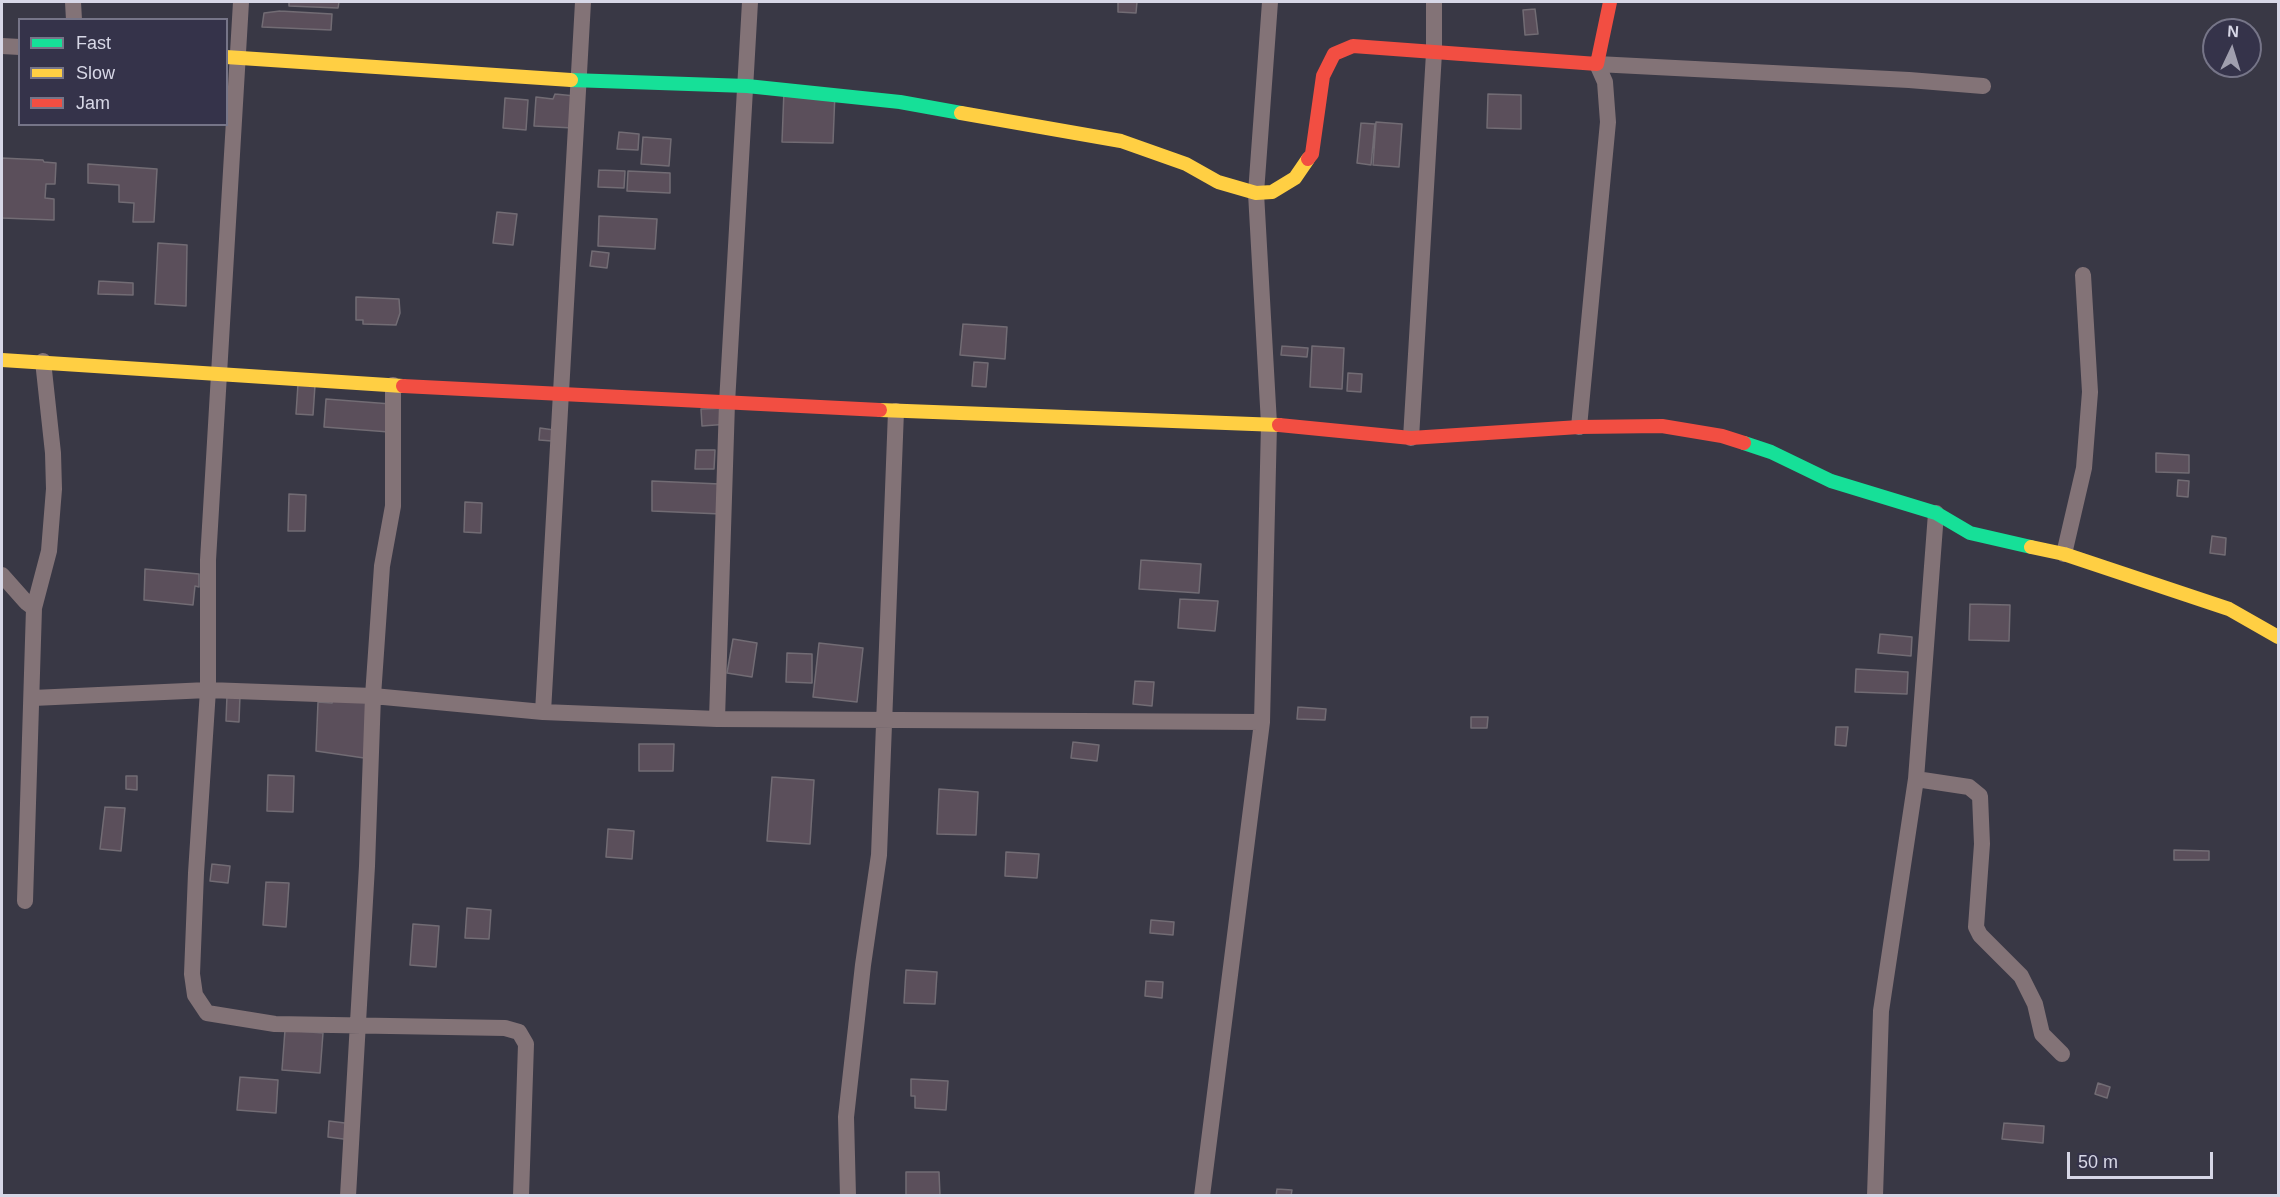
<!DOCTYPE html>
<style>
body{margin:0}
#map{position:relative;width:2280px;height:1197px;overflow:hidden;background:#393845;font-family:Arial,sans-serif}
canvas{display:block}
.frame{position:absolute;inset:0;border:3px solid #d7d7e6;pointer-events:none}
.legend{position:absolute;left:18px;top:18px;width:210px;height:108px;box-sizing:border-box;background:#35334a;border:2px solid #767588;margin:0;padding:8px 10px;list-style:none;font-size:18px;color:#d7d7e6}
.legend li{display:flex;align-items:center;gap:12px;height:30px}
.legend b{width:30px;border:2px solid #767588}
.north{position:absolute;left:2202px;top:18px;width:60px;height:60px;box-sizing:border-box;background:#35334a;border:2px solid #767588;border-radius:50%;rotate:4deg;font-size:16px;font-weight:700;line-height:24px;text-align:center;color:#d7d7e6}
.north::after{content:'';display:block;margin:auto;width:21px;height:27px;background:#a09fae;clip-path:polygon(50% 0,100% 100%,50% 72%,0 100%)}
.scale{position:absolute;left:2067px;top:1152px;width:146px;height:27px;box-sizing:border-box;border:3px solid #d7d7e6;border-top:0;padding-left:8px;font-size:18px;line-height:21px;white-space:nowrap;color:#d7d7e6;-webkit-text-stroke:4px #35334a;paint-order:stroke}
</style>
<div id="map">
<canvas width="2280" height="1197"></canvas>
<div class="frame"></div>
<ul class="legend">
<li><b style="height:8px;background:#16e098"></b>Fast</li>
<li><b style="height:8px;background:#ffcf43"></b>Slow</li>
<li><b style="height:8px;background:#f24e42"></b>Jam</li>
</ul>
<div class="north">N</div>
<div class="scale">50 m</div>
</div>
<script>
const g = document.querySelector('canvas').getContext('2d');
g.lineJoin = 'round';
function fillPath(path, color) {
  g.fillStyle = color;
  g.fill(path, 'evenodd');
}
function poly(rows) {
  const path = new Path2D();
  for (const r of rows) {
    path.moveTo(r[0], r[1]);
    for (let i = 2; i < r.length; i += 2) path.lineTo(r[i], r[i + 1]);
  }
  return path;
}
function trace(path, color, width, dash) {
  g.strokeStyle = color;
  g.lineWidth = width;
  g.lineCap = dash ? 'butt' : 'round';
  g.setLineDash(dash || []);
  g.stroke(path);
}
const building = poly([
 [289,2,339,2,338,8,289,6,289,2],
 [1118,2,1137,2,1136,13,1118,12,1118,2],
 [1535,9,1538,34,1525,35,1523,10,1535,9],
 [280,11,332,14,331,30,262,27,264,13,280,11],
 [784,90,835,92,833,143,782,142,784,90],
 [555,94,575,96,573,128,534,126,536,97,553,99,555,94],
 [1488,94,1521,95,1521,129,1487,128,1488,94],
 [505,98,528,100,526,130,503,128,505,98],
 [1376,122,1402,124,1399,167,1373,165,1376,122],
 [1361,123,1375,124,1371,165,1357,163,1361,123],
 [619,132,639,134,638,150,617,149,619,132],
 [643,137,671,139,669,166,641,164,643,137],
 [2,158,43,160,44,162,56,163,55,184,46,184,45,198,54,199,54,220,2,218,2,158],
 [88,164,157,169,154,222,133,222,134,203,119,202,119,185,88,183,88,164],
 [599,170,625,171,624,188,598,187,599,170],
 [628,171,670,173,670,193,627,191,628,171],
 [497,212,517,214,513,245,493,243,497,212],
 [599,216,657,219,655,249,598,246,599,216],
 [158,243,187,245,186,306,155,304,158,243],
 [592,251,609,253,607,268,590,266,592,251],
 [99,281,133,283,133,295,98,294,99,281],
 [356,297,399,299,400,313,396,325,363,324,363,320,356,320,356,297],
 [963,324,1007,327,1005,359,960,355,963,324],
 [1282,346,1308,348,1307,357,1281,355,1282,346],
 [1312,346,1344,348,1342,389,1310,387,1312,346],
 [974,362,988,363,986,387,972,386,974,362],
 [1348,373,1362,374,1361,392,1347,391,1348,373],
 [298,384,315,385,313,415,296,414,298,384],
 [326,399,391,404,389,432,324,427,326,399],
 [728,408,729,424,702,426,701,409,728,408],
 [540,428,554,430,552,441,539,440,540,428],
 [696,450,715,450,714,469,695,469,696,450],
 [2156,453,2189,455,2189,473,2156,472,2156,453],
 [2178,480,2189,481,2188,497,2177,496,2178,480],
 [652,481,720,484,721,514,652,511,652,481],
 [289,494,306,495,305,531,288,531,289,494],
 [465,502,482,503,481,533,464,532,465,502],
 [2212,536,2226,538,2225,555,2210,553,2212,536],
 [1141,560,1201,564,1199,593,1139,589,1141,560],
 [145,569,199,574,199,587,195,586,193,605,144,600,145,569],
 [1180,599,1218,601,1215,631,1178,628,1180,599],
 [1970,604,2010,605,2009,641,1969,640,1970,604],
 [1880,634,1912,637,1911,656,1878,653,1880,634],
 [733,639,757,643,752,677,727,673,733,639],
 [819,643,863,648,857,702,813,697,819,643],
 [787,653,812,654,812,683,786,682,787,653],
 [1856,669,1908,672,1907,694,1855,692,1856,669],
 [1135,681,1154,682,1152,706,1133,704,1135,681],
 [227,695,240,695,239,722,226,721,227,695],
 [333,699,368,701,364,758,316,751,318,702,332,703,333,699],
 [1298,707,1326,709,1325,720,1297,719,1298,707],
 [1471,717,1488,717,1487,728,1471,728,1471,717],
 [1836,727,1848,727,1846,746,1835,745,1836,727],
 [1073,742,1099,745,1097,761,1071,758,1073,742],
 [639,744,674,744,673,771,639,771,639,744],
 [268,775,294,776,293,812,267,811,268,775],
 [126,776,137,776,137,790,126,789,126,776],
 [772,777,814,780,810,844,767,841,772,777],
 [939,789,978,792,976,835,937,834,939,789],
 [105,807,125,808,121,851,100,849,105,807],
 [608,829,634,831,632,859,606,857,608,829],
 [2174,850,2209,851,2209,860,2174,860,2174,850],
 [1006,852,1039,854,1037,878,1005,876,1006,852],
 [212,864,230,866,228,883,210,881,212,864],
 [266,882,289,883,286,927,263,925,266,882],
 [467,908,491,910,489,939,465,938,467,908],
 [1151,920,1174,922,1173,935,1150,933,1151,920],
 [413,924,439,926,436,967,410,965,413,924],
 [906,970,937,972,935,1004,904,1003,906,970],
 [1146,981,1163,982,1162,998,1145,996,1146,981],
 [285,1030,323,1033,320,1073,282,1070,285,1030],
 [240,1077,278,1080,276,1113,237,1110,240,1077],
 [911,1079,948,1081,946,1110,915,1108,915,1096,911,1096,911,1079],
 [2098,1083,2110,1087,2107,1098,2095,1094,2098,1083],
 [329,1121,353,1124,351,1140,328,1137,329,1121],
 [2004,1123,2044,1126,2043,1143,2002,1139,2004,1123],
 [906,1172,939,1172,940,1196,906,1196,906,1172],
 [1277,1189,1292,1190,1291,1196,1276,1196,1277,1189]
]);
const street = poly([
 [73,2,74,20],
 [241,2,208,560,208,690,196,873,192,974,195,995,207,1013,275,1024,505,1028,519,1032,526,1044,521,1196],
 [2,46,20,47],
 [1579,427,1608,122,1605,82,1597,64,1909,80,1983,86],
 [1411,438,1434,53,1434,2],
 [2064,554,2084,468,2090,392,2083,275],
 [2,575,26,602,34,608,25,901],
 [34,608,49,551,54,489,53,453,43,361],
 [33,698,208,690,373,696,543,712,717,719,1262,722],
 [543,712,583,2],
 [717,719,727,403,750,2],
 [1916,779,1969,787,1980,796,1982,844,1976,927,1980,935,2021,976,2035,1004,2042,1034,2062,1054],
 [348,1196,367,866,373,696,382,566,393,506,393,385],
 [848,1196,846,1117,863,965,879,855,896,411],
 [1202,1196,1262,722,1269,424,1256,193,1270,2],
 [1875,1196,1881,1011,1916,779,1936,513]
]);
const fast = poly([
 [571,80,747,86,900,102,961,113],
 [1744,443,1771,452,1831,481,1936,513,1970,533,2031,547]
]);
const slow = poly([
 [226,57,571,80],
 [961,113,1121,141,1186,164,1218,182,1256,193,1272,192,1295,178,1308,159],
 [2,360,403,386],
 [880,410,1279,425],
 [2031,547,2064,554,2229,609,2278,637]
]);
const jam = poly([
 [1308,159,1312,154,1323,76,1334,54,1353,46,1597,64,1610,2],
 [403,386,880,410],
 [1279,425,1411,438,1579,427,1662,426,1722,436,1744,443]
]);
fillPath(building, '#5b4f5b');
trace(building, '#726c74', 1.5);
trace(street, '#837377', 16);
trace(fast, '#16e098', 14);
trace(slow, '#ffcf43', 14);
trace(jam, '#f24e42', 14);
</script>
